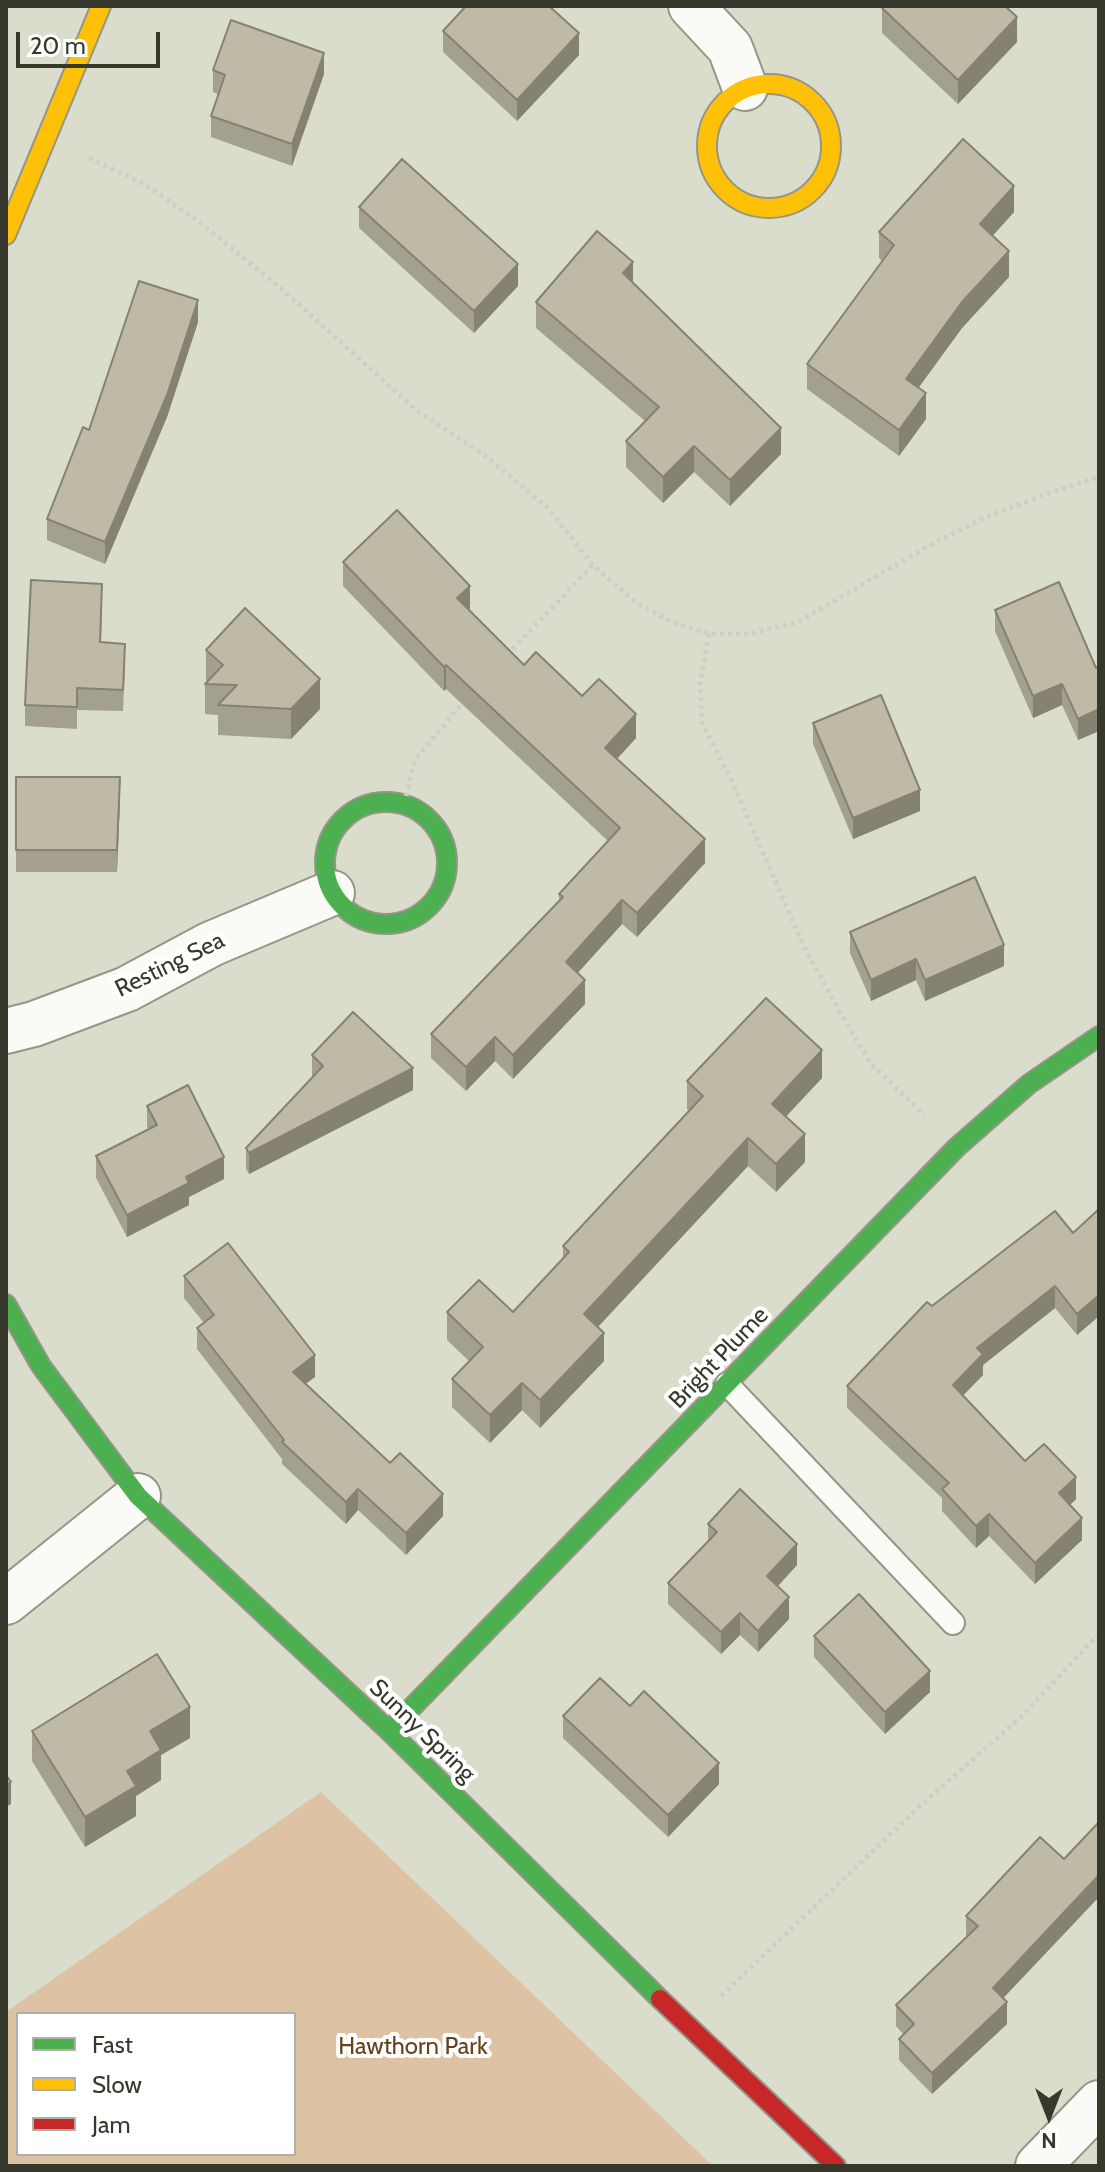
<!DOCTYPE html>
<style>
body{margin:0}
#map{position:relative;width:1105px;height:2172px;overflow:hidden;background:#dbddcc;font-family:Cabin,sans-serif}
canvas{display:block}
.frame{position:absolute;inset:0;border:8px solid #36382b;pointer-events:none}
.legend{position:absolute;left:16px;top:2012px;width:280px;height:144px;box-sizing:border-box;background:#fff;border:2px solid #afafaa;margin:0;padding:10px 14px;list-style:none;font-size:24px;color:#36382b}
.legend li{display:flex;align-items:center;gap:16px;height:40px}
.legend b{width:40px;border:2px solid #afafaa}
.north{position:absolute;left:1009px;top:2076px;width:80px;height:80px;-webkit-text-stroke:6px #fff;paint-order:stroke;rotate:180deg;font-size:22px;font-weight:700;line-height:32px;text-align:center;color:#36382b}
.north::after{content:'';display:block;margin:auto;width:28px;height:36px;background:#36382b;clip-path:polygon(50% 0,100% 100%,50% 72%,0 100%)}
.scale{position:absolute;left:16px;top:32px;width:144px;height:36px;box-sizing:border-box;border:4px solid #36382b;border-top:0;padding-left:10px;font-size:24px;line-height:28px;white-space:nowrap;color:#36382b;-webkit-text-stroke:6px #fff;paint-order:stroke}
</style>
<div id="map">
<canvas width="1105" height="2172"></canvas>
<div class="frame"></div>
<ul class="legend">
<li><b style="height:10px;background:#4caf50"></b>Fast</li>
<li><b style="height:10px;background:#ffc107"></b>Slow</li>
<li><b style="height:10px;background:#c62828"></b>Jam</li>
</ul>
<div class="north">N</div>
<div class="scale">20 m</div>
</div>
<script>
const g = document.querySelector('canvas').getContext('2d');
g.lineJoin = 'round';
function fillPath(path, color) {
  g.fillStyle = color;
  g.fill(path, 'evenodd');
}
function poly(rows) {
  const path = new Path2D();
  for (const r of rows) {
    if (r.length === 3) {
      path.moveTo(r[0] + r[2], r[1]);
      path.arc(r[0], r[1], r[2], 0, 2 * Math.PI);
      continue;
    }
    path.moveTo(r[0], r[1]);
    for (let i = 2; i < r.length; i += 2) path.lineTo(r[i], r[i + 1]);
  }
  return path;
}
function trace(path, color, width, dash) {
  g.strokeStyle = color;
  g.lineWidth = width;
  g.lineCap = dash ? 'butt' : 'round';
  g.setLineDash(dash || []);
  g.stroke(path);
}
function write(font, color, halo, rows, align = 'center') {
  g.font = font + ' Cabin,sans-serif';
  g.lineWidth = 8;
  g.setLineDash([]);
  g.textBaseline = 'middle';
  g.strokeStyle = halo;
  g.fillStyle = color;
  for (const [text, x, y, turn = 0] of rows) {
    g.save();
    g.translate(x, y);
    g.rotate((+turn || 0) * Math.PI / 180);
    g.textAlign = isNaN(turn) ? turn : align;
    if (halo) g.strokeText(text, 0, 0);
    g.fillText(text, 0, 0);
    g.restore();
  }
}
const green = poly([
 [321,1792,713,2166,6,2166,6,2012],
 [18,2014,294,2014,294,2154,18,2154]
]);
const path = poly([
 [89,158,146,185,203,225,283,290,415,409,487,457,548,508,593,565,635,602,674,623,709,634,748,634,798,622,930,545,986,517,1052,492,1099,477],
 [709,634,700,683,702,723,731,779,804,947,840,1012,871,1064,925,1115],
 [507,655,593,565],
 [404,804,415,760,465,700],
 [721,1996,920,1806,1020,1718,1099,1634]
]);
const lane = poly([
 [727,1384,953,1623]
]);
const street = poly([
 [691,6,730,48,745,88],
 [6,1031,34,1024,127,989,211,944,332,893],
 [6,1602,138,1496],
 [1038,2166,1099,2103]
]);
const fast = poly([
 [386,863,61],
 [6,1304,41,1366,138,1496,389,1731,660,1999],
 [389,1731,957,1147,1029,1084,1099,1036]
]);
const slow = poly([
 [769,146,62],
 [6,235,101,6]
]);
const jam = poly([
 [660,1999,836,2166]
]);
const wall = poly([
 [882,8,1017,42,958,104,882,33],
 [443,31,579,55,517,121,443,52],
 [213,70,324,74,292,166,211,137,211,116,218,94,213,92],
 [359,207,518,286,474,333,359,228],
 [1014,212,992,236,1009,277,962,328,918,388,926,419,899,456,807,389,807,364,882,261,879,258,879,232],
 [633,283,781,454,730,506,694,472,663,503,626,467,626,441,645,421,536,328,536,302],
 [198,322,167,417,105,564,47,540,47,519,89,430],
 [343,562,470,610,524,665,582,696,636,738,617,759,705,863,637,937,622,924,577,973,585,1004,513,1079,495,1061,466,1091,431,1058,431,1034,559,900,559,894,608,841,446,689,444,691,343,586],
 [102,605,101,642,125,665,123,711,77,710,77,729,25,726,25,705],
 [995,610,1096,668,1099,666,1099,731,1078,740,1062,705,1033,718,995,631],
 [206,650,320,709,291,739,218,735,218,715,205,714,205,684,207,681,206,680],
 [813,723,920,811,853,839,813,744],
 [16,777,120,798,117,872,16,872],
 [850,932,1004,966,925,1001,916,980,871,1001,850,953],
 [312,1055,413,1090,249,1174,246,1169,246,1148,313,1077,312,1076],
 [822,1078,786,1117,805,1162,776,1192,748,1166,597,1327,604,1361,540,1428,522,1410,490,1443,452,1407,452,1379,469,1361,447,1340,447,1312,513,1312,563,1259,563,1246,689,1111,687,1109,687,1081],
 [147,1106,224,1179,189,1197,189,1205,127,1237,96,1178,96,1156,149,1130,147,1127],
 [1099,1209,1099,1316,1077,1335,1055,1308,983,1365,983,1375,963,1395,1025,1461,1076,1499,1070,1505,1082,1540,1035,1584,989,1536,976,1548,942,1511,942,1498,847,1408,847,1386,932,1306,1073,1233],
 [184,1276,315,1377,305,1384,443,1516,406,1555,358,1510,346,1524,282,1464,282,1459,197,1349,197,1328,204,1323,184,1298],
 [708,1524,797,1565,778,1586,789,1619,758,1652,740,1635,721,1654,668,1604,668,1583,708,1541],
 [814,1636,930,1692,885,1734,814,1657],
 [563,1716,719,1784,668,1837,563,1738],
 [32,1731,190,1738,161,1755,161,1780,136,1796,136,1816,85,1847,32,1761],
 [1040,1837,1004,1999,1007,2024,932,2094,899,2060,899,2039,904,2035,896,2026,896,2005,966,1937,966,1916]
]);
const shadedWall = poly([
 [1017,17,1017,42,958,104,958,80],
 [579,33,579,55,517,121,517,100],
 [324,53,324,74,292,166,292,144],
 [1014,186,1014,212,980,250,980,224],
 [1009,251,1009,277,962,328,906,405,906,379,962,302],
 [633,262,633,288,623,273],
 [518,264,518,286,474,333,474,311],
 [198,300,198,322,167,417,105,564,105,542],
 [926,393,926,419,899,456,899,430],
 [781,428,781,454,730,506,730,480],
 [694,446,694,472,663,503,663,477],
 [470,586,470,610,457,622,457,598],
 [446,665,446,689,444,691,444,667],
 [320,679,320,709,291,739,291,709],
 [1062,684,1062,705,1033,718,1033,696],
 [1099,709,1099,731,1078,740,1078,719],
 [636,714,636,738,605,772,605,748],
 [120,777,120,798,117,872,117,850],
 [920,790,920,811,853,839,853,818],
 [705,839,705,863,637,937,637,913],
 [622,900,622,924,566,986,566,962],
 [1004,945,1004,966,925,1001,925,980],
 [916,959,916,980,871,1001,871,980],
 [585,980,585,1004,513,1079,513,1055],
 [495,1037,495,1061,466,1091,466,1067],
 [822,1050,822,1078,772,1131,772,1104],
 [413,1068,413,1090,249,1174,249,1153],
 [805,1134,805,1162,776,1192,776,1164],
 [748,1138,748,1166,584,1342,584,1314],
 [224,1157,224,1179,189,1197,189,1205,127,1237,127,1215,186,1177],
 [1055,1286,1055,1308,983,1365,983,1375,953,1406,953,1385,977,1348],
 [1099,1295,1099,1316,1077,1335,1077,1314],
 [604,1333,604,1361,540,1428,540,1400],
 [315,1355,315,1377,293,1393,293,1372],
 [522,1383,522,1410,490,1443,490,1415],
 [1076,1477,1076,1499,1059,1515,1059,1493],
 [358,1489,358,1510,346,1524,346,1502],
 [443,1494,443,1516,406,1555,406,1533],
 [989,1514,989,1536,976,1548,976,1526],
 [1082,1518,1082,1540,1035,1584,1035,1563],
 [797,1544,797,1565,767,1598,767,1576],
 [789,1597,789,1619,758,1652,758,1631],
 [740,1613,740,1635,721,1654,721,1632],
 [930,1671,930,1692,885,1734,885,1712],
 [190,1707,190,1738,161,1755,161,1780,136,1796,136,1816,85,1847,85,1817,127,1771,150,1731],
 [719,1763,719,1784,668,1837,668,1815],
 [11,1782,11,1804,6,1807,6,1786],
 [1099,1875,1099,1897,993,2009,993,1988],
 [1007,2002,1007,2024,932,2094,932,2073]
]);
const building = poly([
 [466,6,549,6,579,33,517,100,443,31,466,6],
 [884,6,1005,6,1017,17,958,80,882,8,884,6],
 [231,20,324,53,292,144,211,116,225,75,213,70,231,20],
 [963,139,1014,186,980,224,1009,251,962,302,906,379,926,393,899,430,807,364,894,245,879,232,963,139],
 [402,159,518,264,474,311,359,207,402,159],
 [597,231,633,262,623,273,781,428,730,480,694,446,663,477,626,441,659,407,536,302,597,231],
 [139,281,198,300,167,395,105,542,47,519,83,427,89,430,139,281],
 [397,510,470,586,457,598,524,665,536,652,582,696,599,679,636,714,605,748,705,839,637,913,622,900,566,962,585,980,513,1055,495,1037,466,1067,431,1034,563,897,559,894,620,828,446,665,444,667,343,562,397,510],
 [31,580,102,584,100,642,125,644,123,690,77,688,77,707,25,705,31,580],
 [1059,582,1096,668,1099,666,1099,709,1078,719,1062,684,1033,696,995,610,1059,582],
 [245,608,320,679,291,709,218,705,237,685,205,684,223,665,206,650,245,608],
 [881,695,920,790,853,818,813,723,881,695],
 [16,777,120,777,117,850,16,850,16,777],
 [975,877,1004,945,925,980,916,959,871,980,850,932,975,877],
 [766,998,822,1050,772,1104,805,1134,776,1164,748,1138,584,1314,604,1333,540,1400,522,1383,490,1415,452,1379,483,1347,447,1312,479,1280,513,1312,569,1252,563,1246,703,1096,687,1081,766,998],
 [353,1012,413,1068,249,1153,246,1148,323,1066,312,1055,353,1012],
 [188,1085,224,1157,186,1177,189,1183,127,1215,96,1156,157,1125,147,1106,188,1085],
 [1099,1209,1099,1295,1077,1314,1055,1286,977,1348,983,1354,953,1385,1025,1461,1044,1444,1076,1477,1059,1493,1082,1518,1035,1563,989,1514,976,1526,942,1489,949,1483,847,1386,927,1302,932,1306,1055,1211,1073,1233,1099,1209],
 [228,1243,315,1355,293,1372,390,1463,400,1453,443,1494,406,1533,358,1489,346,1502,282,1442,284,1440,197,1328,214,1315,184,1276,228,1243],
 [740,1489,797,1544,767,1576,789,1597,758,1631,740,1613,721,1632,668,1583,717,1532,708,1524,740,1489],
 [859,1594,930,1671,885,1712,814,1636,859,1594],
 [157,1654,190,1707,150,1731,161,1750,127,1771,136,1786,85,1817,32,1731,157,1654],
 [600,1678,630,1706,644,1691,719,1763,668,1815,563,1716,600,1678],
 [6,1775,11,1782,6,1786,6,1775],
 [1099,1822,1099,1875,993,1988,1007,2002,932,2073,899,2039,914,2024,896,2005,978,1926,966,1916,1040,1837,1064,1859,1099,1822]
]);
const streetNames = [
 ["Resting Sea",170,965,-26],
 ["Bright Plume",719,1358,-46],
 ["Sunny Spring",422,1731,44]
];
const parkNames = [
 ["Hawthorn Park",413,2047]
];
fillPath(green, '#ddc3a3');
trace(lane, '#949688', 26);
trace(street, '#949688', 48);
trace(fast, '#949688', 22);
trace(slow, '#949688', 22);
trace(jam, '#949688', 22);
trace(path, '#cfcfca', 5, [4, 4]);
trace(lane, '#fafaf7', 22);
trace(street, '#fafaf7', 44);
trace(fast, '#4caf50', 18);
trace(slow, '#ffc107', 18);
trace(jam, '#c62828', 18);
fillPath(wall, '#a3a08e');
fillPath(shadedWall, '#858274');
fillPath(building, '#bebaa5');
trace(building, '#858274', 2);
write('24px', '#36382b', '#fff', streetNames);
write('24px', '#67421b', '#fff', parkNames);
</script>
